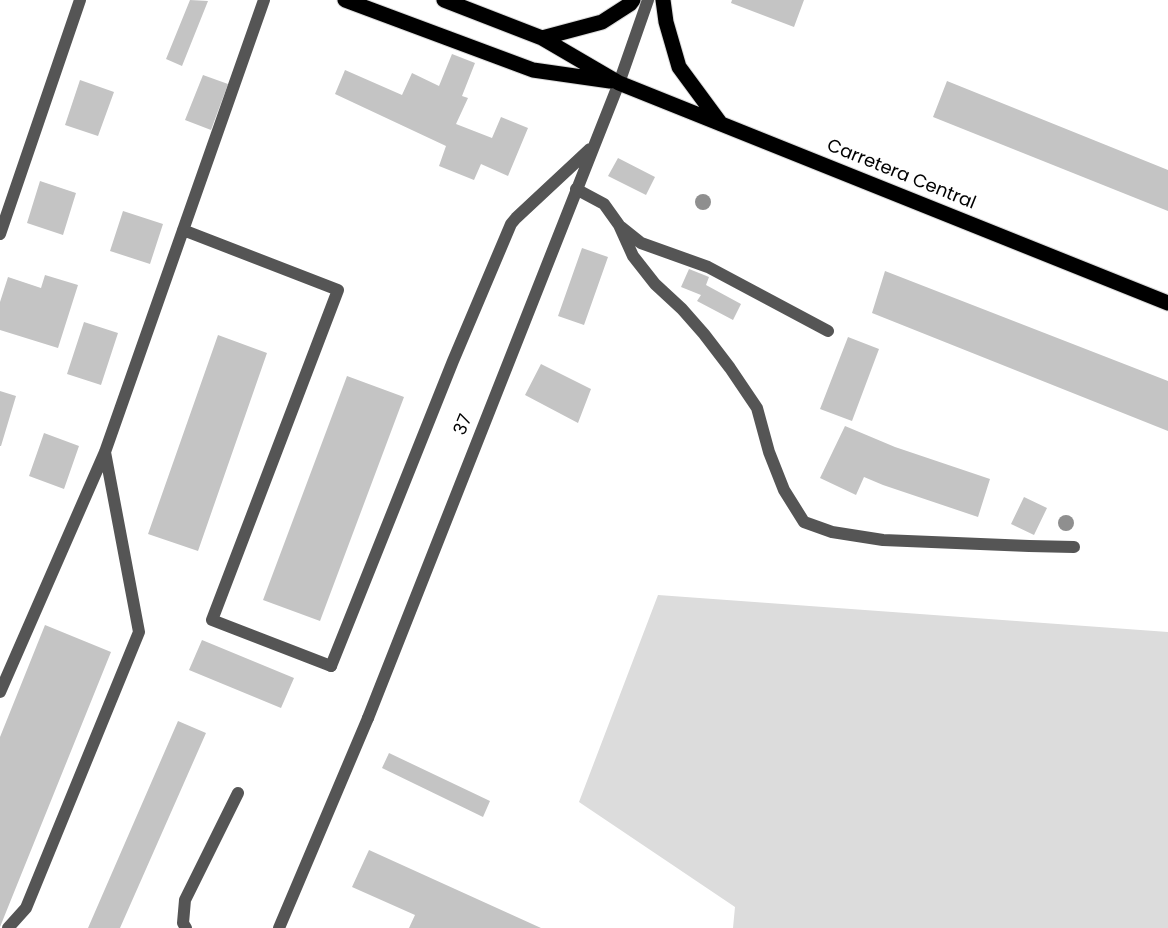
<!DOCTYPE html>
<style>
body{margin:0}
canvas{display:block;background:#fff}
</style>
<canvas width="1168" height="928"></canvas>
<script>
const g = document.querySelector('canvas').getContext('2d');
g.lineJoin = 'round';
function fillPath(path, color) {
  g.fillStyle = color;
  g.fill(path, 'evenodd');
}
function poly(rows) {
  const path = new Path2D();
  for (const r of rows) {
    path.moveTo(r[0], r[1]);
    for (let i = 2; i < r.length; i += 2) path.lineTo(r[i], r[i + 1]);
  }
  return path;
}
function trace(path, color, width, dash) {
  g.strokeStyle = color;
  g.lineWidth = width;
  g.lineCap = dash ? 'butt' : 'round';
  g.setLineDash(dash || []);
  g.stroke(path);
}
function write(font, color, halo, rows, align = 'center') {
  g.font = font + ' Poppins,sans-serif';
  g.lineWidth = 5;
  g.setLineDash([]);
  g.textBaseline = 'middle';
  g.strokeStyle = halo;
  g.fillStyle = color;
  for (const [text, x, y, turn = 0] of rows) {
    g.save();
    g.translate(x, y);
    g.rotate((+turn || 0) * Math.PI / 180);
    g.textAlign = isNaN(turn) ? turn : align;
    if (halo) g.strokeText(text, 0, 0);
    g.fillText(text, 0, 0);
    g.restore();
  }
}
const green = poly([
 [658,595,1168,632,1168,928,733,928,735,907,579,802]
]);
const building = poly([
 [190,0,208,1,182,66,166,59],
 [732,0,804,0,794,27,731,3],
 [452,54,475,63,462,96,468,98,456,124,492,138,501,117,528,128,508,176,481,164,474,180,439,166,446,146,335,94,345,70,402,95,412,73,439,86],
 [203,75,228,84,211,130,185,120],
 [80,80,114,92,98,136,65,125],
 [947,81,1168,170,1168,211,933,117],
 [618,158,655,177,646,195,608,176],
 [40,181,76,193,63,235,27,223],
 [123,211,163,224,150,264,110,251],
 [582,248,608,257,584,325,558,316],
 [689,269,709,277,706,285,741,304,733,320,697,301,701,295,681,287],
 [885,271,1168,381,1168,431,872,313],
 [45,275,78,285,58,348,0,330,0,302,8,277,41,288],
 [84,322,118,333,101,385,67,374],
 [218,335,267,353,198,551,148,534],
 [848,337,879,349,852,421,820,409],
 [541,364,591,389,578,423,525,395],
 [347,376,404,397,320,621,263,600],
 [0,391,16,396,1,446,0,446],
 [845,426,895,447,990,479,978,517,883,485,864,477,856,495,820,478],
 [44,433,79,446,64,489,29,476],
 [1024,497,1047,508,1034,535,1011,524],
 [45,625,111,652,0,927,0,737],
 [202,640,294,678,281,708,189,670],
 [178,721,206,733,120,928,88,928],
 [389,753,490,801,483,817,382,768],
 [369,850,541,928,409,928,415,915,352,887]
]);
const service = poly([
 [576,189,604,204,619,225,633,256,655,284,682,309,704,334,730,368,757,408,769,452,784,490,804,522,832,532,883,540,1029,546,1074,547],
 [621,227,641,243,708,267,828,331],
 [183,230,338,290,212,620,331,666],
 [0,234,80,0],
 [0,692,105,452,264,0],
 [8,928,26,908,139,632,105,452],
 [186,928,183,923,185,900,238,793],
 [279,928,368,718]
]);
const minor = poly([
 [331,666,453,361,511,224,516,218,590,149],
 [368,718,619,83]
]);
const tertiary = poly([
 [619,83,648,0]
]);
const primary = poly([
 [345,0,533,70,610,81],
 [444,0,542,38,619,83,1168,303],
 [663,0,666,22,679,67,721,124],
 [542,38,602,22,630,4,633,0]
]);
const trees = [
 [703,202],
 [1066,523]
];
const streetNames = [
 ["Carretera Central",901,175,22],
 ["37",464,425,-68]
];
fillPath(green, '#dcdcdc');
fillPath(building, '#c4c4c4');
trace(primary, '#dbdbdb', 17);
trace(service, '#555', 12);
trace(minor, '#555', 12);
trace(tertiary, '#555', 12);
trace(primary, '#000', 15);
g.fillStyle = '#8f8f8f';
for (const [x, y] of trees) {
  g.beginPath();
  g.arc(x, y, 8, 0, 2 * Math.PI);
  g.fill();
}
write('18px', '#000', '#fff', streetNames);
</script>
